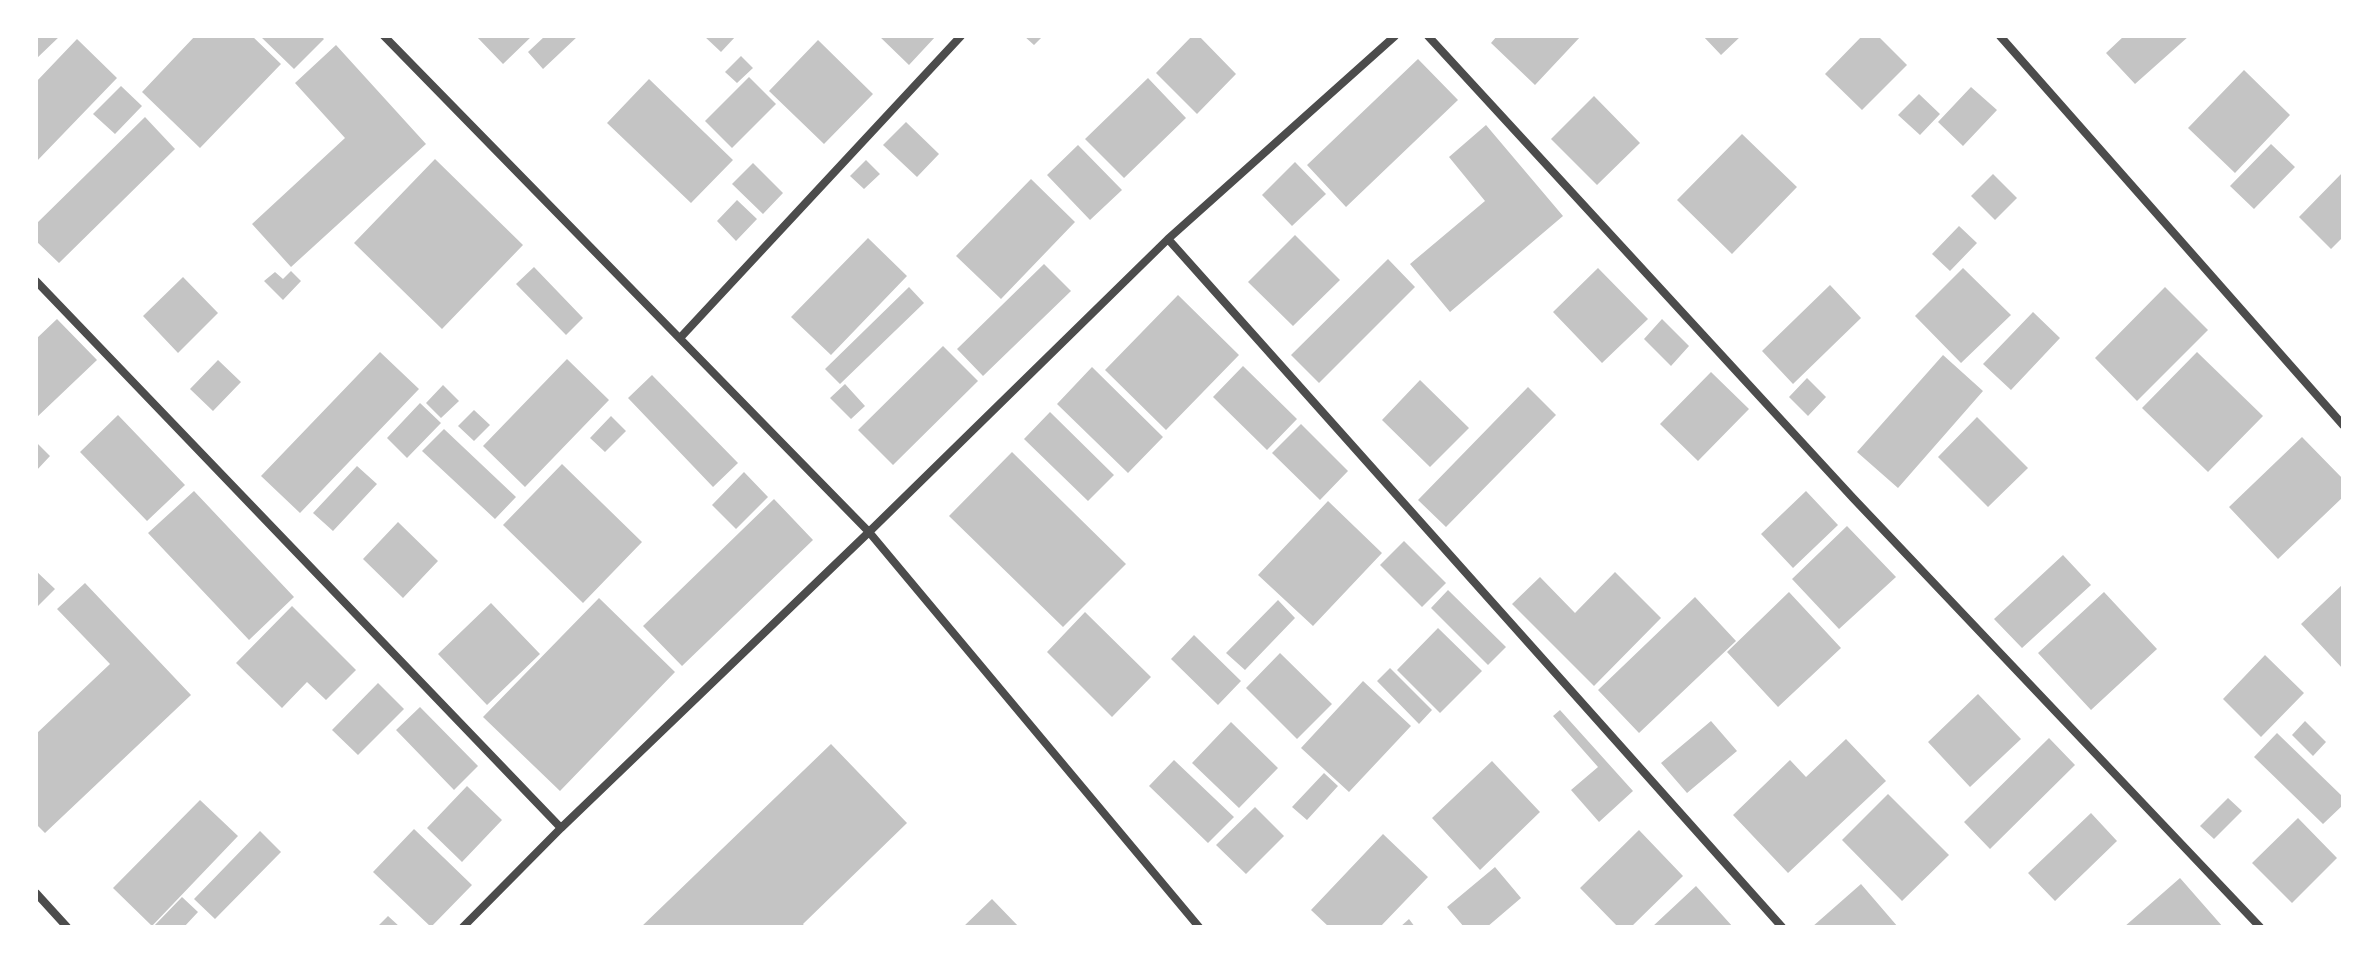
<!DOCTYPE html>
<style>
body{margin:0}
#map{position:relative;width:2379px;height:963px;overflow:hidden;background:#fff;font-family:"Noto Sans",sans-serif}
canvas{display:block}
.frame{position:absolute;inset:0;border:38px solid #fff;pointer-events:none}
</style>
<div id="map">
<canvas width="2379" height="963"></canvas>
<div class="frame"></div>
</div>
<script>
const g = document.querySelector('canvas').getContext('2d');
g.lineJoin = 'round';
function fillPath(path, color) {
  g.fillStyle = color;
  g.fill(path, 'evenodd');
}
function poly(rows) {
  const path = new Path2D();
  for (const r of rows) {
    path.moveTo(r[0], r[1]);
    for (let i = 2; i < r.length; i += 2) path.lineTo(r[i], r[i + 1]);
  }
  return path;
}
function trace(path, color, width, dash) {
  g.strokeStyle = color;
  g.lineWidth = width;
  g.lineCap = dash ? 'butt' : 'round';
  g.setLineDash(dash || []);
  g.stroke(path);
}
const building = poly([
 [36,36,60,36,36,59],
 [195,36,252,36,281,64,200,148,142,92],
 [260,36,321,36,324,39,294,69],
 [476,36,532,36,503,64],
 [545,36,578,36,543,69,528,52],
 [704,36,736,36,721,52],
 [879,36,936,36,909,65],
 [1024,36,1043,36,1034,45],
 [1192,36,1199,36,1236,74,1197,114,1156,73],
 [1497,36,1581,36,1535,85,1491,43],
 [1703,36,1741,36,1721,55],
 [1862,36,1878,36,1907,65,1862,110,1825,74],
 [2124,36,2189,36,2135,84,2106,53],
 [77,39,117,78,36,162,36,82],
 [818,40,873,94,824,144,769,91],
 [336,45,426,144,291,267,252,224,345,138,295,83],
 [741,56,753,68,737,83,725,72],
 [1418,59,1458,100,1346,207,1307,165],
 [2244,70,2290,115,2235,173,2188,128],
 [749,77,776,104,732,148,705,121],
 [1148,78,1186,118,1124,178,1085,139],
 [649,79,733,160,691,203,607,123],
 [121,86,142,106,115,134,93,114],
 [1971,87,1997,110,1963,146,1938,122],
 [1919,94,1940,114,1920,135,1898,115],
 [1594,96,1640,143,1597,185,1551,139],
 [145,117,175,149,59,263,36,241,36,224],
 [906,122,939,154,917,177,883,145],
 [1486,125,1563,216,1450,312,1410,264,1485,201,1449,157],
 [1742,134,1797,187,1732,254,1677,200],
 [2271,144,2295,167,2254,209,2230,186],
 [1078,145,1122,190,1090,220,1047,175],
 [435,159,523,245,442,329,354,243],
 [866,160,880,174,864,189,850,176],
 [1295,162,1326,194,1292,226,1262,195],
 [753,163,783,193,763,214,732,184],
 [2343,172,2343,237,2331,249,2299,217],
 [1993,174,2017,198,1995,220,1971,196],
 [1031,179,1075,222,1001,299,956,256],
 [737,200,757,219,736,241,717,221],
 [1959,226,1977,243,1950,271,1932,254],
 [1295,235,1340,280,1293,326,1248,282],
 [868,238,907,276,831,355,791,317],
 [1388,259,1415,287,1319,383,1291,355],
 [1044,264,1071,291,983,376,957,349],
 [534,267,583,318,566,335,516,284],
 [1598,268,1648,319,1602,363,1553,312],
 [1963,268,2011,315,1961,363,1915,316],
 [291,271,301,281,283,300,264,281,275,272,283,279],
 [183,277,218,313,178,353,143,316],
 [1830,285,1861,318,1793,384,1762,351],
 [909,287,924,303,840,384,825,369],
 [2165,287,2208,330,2137,401,2095,358],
 [1178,295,1239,355,1166,430,1105,370],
 [2033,312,2060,338,2011,390,1983,364],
 [57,319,97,360,36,418,36,339],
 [1662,319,1689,346,1671,366,1644,339],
 [943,346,978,381,893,465,858,430],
 [380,352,419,389,300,513,261,476],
 [2197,352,2263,416,2208,472,2142,408],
 [1943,355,1983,391,1898,488,1857,452],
 [567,359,609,400,525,487,483,446],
 [218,360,241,382,213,411,190,389],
 [1243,366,1297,419,1267,450,1213,397],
 [1092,367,1163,437,1128,473,1057,404],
 [1711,372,1749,409,1698,461,1660,424],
 [652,375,738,463,713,487,628,398],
 [1807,378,1826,397,1808,416,1789,397],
 [1420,380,1469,428,1430,467,1382,420],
 [845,384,865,406,851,419,830,398],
 [443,385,459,401,441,418,426,403],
 [1528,387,1556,415,1446,527,1418,500],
 [420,403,441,423,407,458,387,438],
 [474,410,490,425,474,441,458,426],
 [1050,412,1114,475,1088,501,1024,439],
 [118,415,185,485,147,521,80,452],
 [611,416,626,431,605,452,590,438],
 [1977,417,2028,468,1988,507,1938,457],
 [1301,424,1348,471,1320,500,1272,453],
 [444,429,516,497,495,519,422,451],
 [2302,437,2343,479,2343,497,2278,559,2229,507],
 [36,442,50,456,36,471],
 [1012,452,1126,564,1063,627,949,516],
 [562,464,642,542,583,603,503,525],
 [357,466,377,484,333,531,313,513],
 [744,472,768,497,736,529,712,505],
 [194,491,294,597,249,640,148,533],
 [1806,491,1838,525,1793,568,1761,534],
 [774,499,813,540,682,666,643,626],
 [1328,501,1382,553,1313,626,1258,575],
 [398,522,438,561,403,598,363,559],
 [1847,526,1896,577,1839,629,1792,579],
 [1404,541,1446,583,1422,607,1380,565],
 [2063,555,2091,585,2022,648,1994,619],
 [36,571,55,589,36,608],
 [1615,572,1661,618,1594,686,1512,604,1540,577,1575,613],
 [85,583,191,695,45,833,36,824,36,734,110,664,57,609],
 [2343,584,2343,669,2301,624],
 [1448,590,1506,647,1488,665,1431,608],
 [1789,592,1841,648,1778,707,1727,652],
 [2104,592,2157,649,2091,710,2038,653],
 [1695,597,1736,641,1639,733,1598,690],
 [599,598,675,672,560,791,483,717],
 [1278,600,1295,618,1245,670,1226,653],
 [491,603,540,654,487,705,438,654],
 [292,606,356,670,326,700,307,682,282,708,236,663],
 [1085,612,1151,677,1112,717,1047,652],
 [1438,628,1482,671,1440,713,1397,670],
 [1194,635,1241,681,1218,705,1171,659],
 [1280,653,1332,704,1297,739,1246,688],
 [2265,655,2304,693,2261,737,2223,699],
 [1390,668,1432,710,1419,724,1377,681],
 [1363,681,1411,726,1349,792,1301,748],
 [378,683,404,709,358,755,332,730],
 [1978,694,2021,739,1970,787,1928,742],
 [420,707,478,766,454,790,396,730],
 [1560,710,1633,791,1599,822,1571,790,1598,767,1553,716],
 [1711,721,1737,751,1687,793,1661,763],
 [2305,721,2326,742,2313,756,2292,735],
 [1231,722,1278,768,1239,808,1192,763],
 [2277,733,2343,797,2343,805,2323,824,2254,757],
 [2049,738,2075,765,1990,849,1964,822],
 [1846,739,1886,781,1788,873,1733,815,1790,760,1806,777],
 [831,744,907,823,803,924,805,927,641,927],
 [1174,760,1234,817,1208,843,1149,786],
 [1492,761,1540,812,1480,870,1432,818],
 [1324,773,1338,786,1307,820,1292,807],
 [467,786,502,820,462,862,427,828],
 [1888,794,1949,855,1902,901,1842,840],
 [2228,798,2242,811,2214,839,2200,826],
 [200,800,238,836,152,926,113,888],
 [1255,807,1284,836,1246,874,1216,845],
 [2091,813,2117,841,2055,901,2028,873],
 [2298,818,2337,858,2292,903,2252,863],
 [414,829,472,885,431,927,373,872],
 [1639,830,1683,876,1631,927,1618,927,1580,888],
 [260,831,281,852,215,919,194,899],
 [1383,834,1428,877,1380,927,1329,927,1311,910],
 [1495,867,1521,898,1487,927,1464,927,1447,907],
 [2180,878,2223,927,2124,927],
 [1861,884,1898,927,1812,927],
 [1696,886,1733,927,1652,927],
 [182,897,198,912,184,927,153,927],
 [992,899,1019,927,963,927],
 [388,916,400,927,377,927],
 [1409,919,1415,927,1400,927]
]);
const minor = poly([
 [384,36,869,532,1199,927],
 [1428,36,1853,498,2260,927],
 [2000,36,2343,425],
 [1168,239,1782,927],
 [36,281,561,828],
 [680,338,961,36],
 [36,893,67,927],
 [463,927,561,828,869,532,1168,239,1395,36]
]);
fillPath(building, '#c4c4c4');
trace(minor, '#4c4c4c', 8);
</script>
